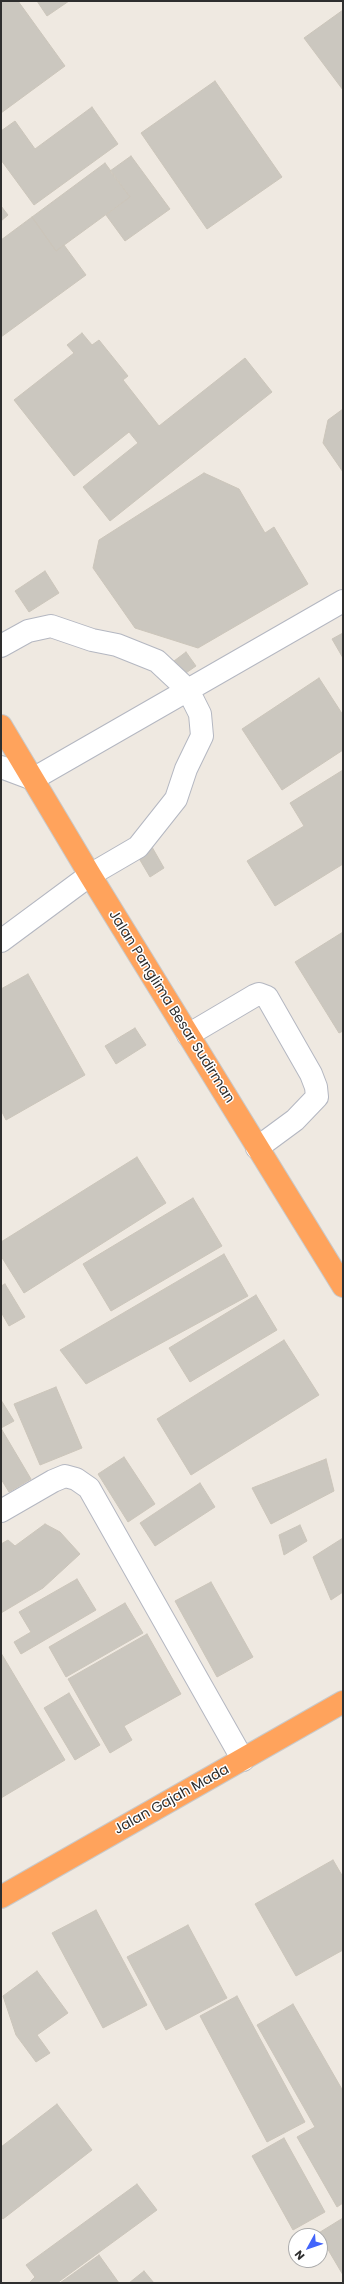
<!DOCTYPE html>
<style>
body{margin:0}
#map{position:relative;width:344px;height:2284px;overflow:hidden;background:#efe9e1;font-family:Poppins,sans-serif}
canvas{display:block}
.frame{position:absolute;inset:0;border:2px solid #2e2e2e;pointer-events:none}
.north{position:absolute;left:288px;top:2228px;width:40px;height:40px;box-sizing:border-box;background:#fff;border:1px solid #ababab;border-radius:50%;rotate:230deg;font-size:11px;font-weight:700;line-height:16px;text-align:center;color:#2e2e2e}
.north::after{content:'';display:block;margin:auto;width:14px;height:18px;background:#4264fb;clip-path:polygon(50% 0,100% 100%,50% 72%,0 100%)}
</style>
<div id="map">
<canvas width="344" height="2284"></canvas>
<div class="frame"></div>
<div class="north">N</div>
</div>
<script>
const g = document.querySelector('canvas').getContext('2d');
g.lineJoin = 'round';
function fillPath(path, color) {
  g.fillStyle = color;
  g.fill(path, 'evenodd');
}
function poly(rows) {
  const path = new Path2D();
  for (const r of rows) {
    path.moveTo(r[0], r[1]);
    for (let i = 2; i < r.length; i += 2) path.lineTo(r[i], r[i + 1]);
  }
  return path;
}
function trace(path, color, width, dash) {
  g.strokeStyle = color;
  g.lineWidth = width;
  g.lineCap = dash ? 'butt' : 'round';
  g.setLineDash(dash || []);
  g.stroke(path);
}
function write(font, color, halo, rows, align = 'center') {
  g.font = font + ' Poppins,sans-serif';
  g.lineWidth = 3;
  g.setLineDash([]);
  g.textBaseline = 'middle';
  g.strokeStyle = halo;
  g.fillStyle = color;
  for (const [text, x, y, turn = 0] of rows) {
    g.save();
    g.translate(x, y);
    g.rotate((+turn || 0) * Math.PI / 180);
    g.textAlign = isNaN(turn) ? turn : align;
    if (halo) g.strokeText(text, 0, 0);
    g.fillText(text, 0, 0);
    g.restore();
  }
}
const building = poly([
 [1,1,18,1,65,66,1,113,1,1],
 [37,1,69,1,47,16,37,1],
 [343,10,343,90,304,38,343,10],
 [215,81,282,177,207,229,141,133,215,81],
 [92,107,118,144,34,205,1,160,1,131,15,121,35,149,92,107],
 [131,156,170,209,125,241,106,215,130,197,110,171,131,156],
 [105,163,130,197,56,251,32,217,105,163],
 [1,206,8,215,1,221,1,206],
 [32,217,56,251,64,245,86,275,1,337,1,240,32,217],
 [82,333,92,345,99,340,128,376,123,380,159,426,245,358,272,392,110,521,83,487,138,443,129,432,74,476,14,400,74,353,67,345,82,333],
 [343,409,343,472,323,443,328,420,343,409],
 [204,473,239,489,265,533,274,527,308,584,198,648,135,628,93,568,99,540,204,473],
 [45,571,59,593,29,612,15,591,45,571],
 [343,633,343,658,332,639,343,633],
 [186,652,196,666,183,675,174,661,186,652],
 [319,678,343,715,343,750,282,790,242,729,319,678],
 [343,770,343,864,275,906,247,861,304,826,290,803,343,770],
 [152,847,164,868,150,877,137,855,152,847],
 [343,932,343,1031,339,1033,295,962,343,932],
 [28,974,85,1075,6,1120,1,1110,1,989,28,974],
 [135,1028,146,1045,116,1064,105,1046,135,1028],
 [137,1157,166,1203,24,1293,1,1256,1,1242,137,1157],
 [193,1198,222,1246,111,1311,83,1264,193,1198],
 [224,1254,248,1296,86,1384,60,1350,224,1254],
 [5,1284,25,1317,9,1326,1,1312,1,1286,5,1284],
 [256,1295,277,1330,190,1382,169,1348,256,1295],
 [284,1340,319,1395,191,1475,157,1419,284,1340],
 [56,1387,82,1448,40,1465,14,1404,56,1387],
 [1,1400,14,1421,1,1428,1,1400],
 [2,1430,31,1479,9,1492,1,1479,2,1430],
 [124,1457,155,1504,128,1522,98,1474,124,1457],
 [326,1459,334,1491,271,1524,252,1488,326,1459],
 [200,1483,215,1507,155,1546,140,1523,200,1483],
 [45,1524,60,1532,80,1554,43,1588,1,1613,1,1544,8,1540,15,1546,45,1524],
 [300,1525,307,1541,284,1555,279,1535,300,1525],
 [343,1538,343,1592,331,1600,313,1557,343,1538],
 [77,1579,96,1610,21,1654,14,1642,31,1632,19,1612,77,1579],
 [211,1582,253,1657,217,1677,175,1601,211,1582],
 [125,1603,143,1633,66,1677,49,1647,125,1603],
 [147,1634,181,1694,124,1726,132,1740,110,1753,68,1679,147,1634],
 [1,1653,65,1760,1,1798,1,1653],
 [69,1693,100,1745,75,1760,44,1708,69,1693],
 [333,1860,343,1877,343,1950,296,1976,255,1904,333,1860],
 [96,1910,147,2005,103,2028,52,1933,96,1910],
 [188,1925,227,1998,166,2030,127,1957,188,1925],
 [37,1971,68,2013,37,2035,50,2053,36,2062,16,2035,3,1996,37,1971],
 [237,1996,305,2122,267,2142,200,2016,237,1996],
 [293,2004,343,2091,343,2203,337,2207,297,2137,315,2127,257,2025,293,2004],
 [57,2104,92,2150,3,2219,1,2216,1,2147,57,2104],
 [284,2138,325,2212,293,2230,252,2156,284,2138],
 [137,2184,157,2210,57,2283,29,2283,35,2277,26,2265,137,2184],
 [343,2218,343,2275,320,2236,317,2234,343,2218],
 [99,2255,119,2283,60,2283,99,2255],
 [144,2271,154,2283,129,2283,144,2271]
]);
const minor = poly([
 [1,646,28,631,51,626,92,640,117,645,157,661,188,690,200,714,202,736,186,769,176,799,138,847,90,875,1,941],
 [1,767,33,779,343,601],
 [188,1035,254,996,259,994,267,997,311,1074,316,1087,317,1097,295,1120,257,1148],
 [1,1511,53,1481,65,1476,76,1479,89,1488,243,1760]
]);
const highway = poly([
 [1,726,90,875,343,1286],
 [1,1897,343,1702]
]);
const streetNames = [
 ["Jalan Panglima Besar Sudirman",171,1007,58],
 ["Jalan Gajah Mada",172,1800,-29]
];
fillPath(building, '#cbc7bf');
trace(building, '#cbc5ba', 1);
trace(minor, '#b4b7c1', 24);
trace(highway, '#c9c9c9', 24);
trace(minor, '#fff', 22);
trace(highway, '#ffa35c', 22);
write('14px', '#2e2e2e', '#fff', streetNames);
</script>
